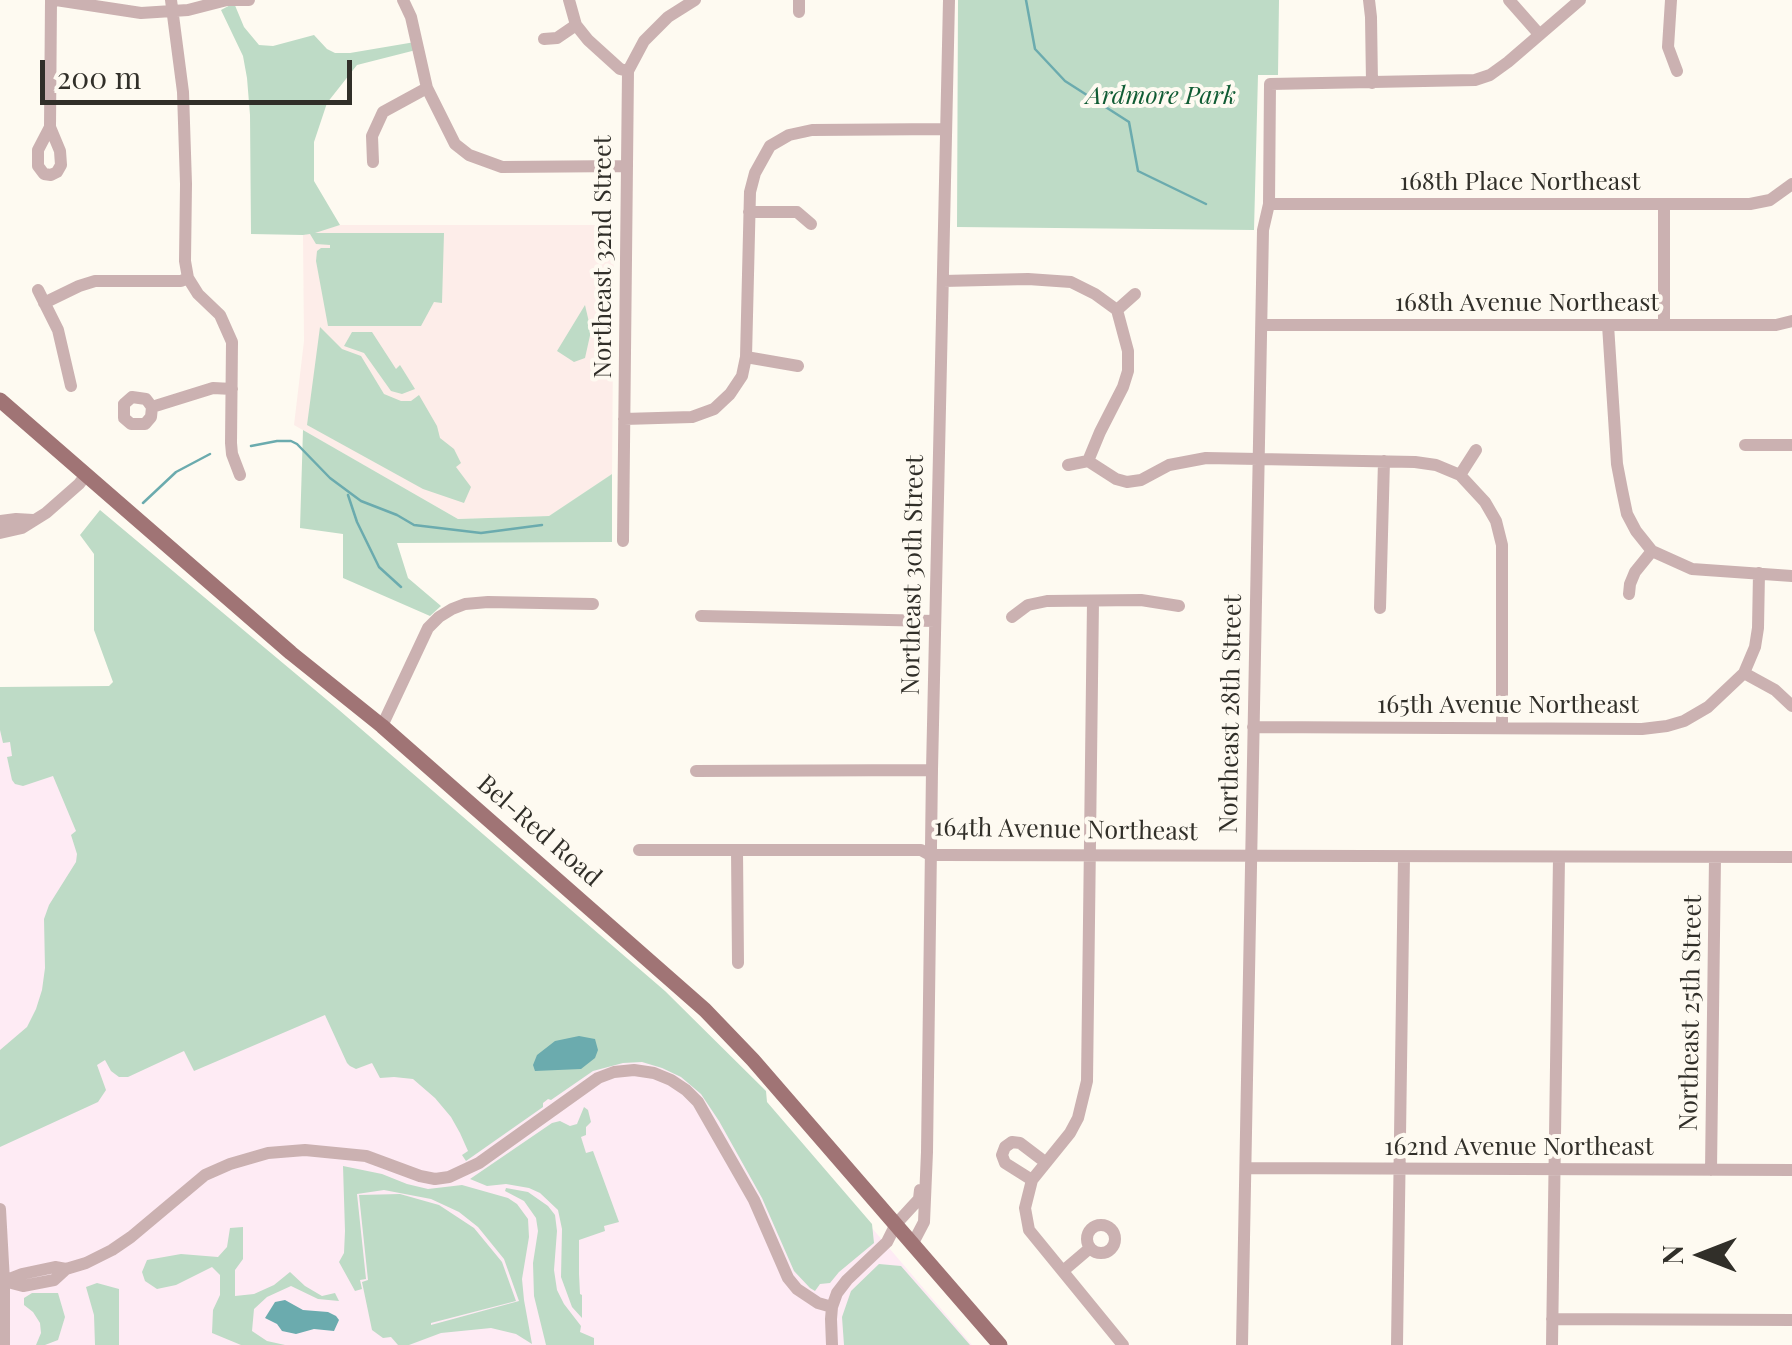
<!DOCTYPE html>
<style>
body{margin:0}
#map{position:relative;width:1792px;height:1345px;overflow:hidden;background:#fefaf1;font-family:"Playfair Display",serif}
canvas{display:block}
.north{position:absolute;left:1652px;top:1205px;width:100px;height:100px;-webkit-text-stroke:8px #fefaf1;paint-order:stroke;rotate:270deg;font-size:28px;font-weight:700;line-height:40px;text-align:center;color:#312f29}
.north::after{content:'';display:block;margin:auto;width:35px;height:45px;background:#312f29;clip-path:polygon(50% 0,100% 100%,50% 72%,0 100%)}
.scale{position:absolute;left:40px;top:60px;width:312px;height:45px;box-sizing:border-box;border:5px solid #312f29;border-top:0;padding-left:12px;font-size:30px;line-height:35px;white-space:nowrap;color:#312f29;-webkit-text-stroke:8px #fefaf1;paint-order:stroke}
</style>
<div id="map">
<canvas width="1792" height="1345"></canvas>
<div class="north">N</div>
<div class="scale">200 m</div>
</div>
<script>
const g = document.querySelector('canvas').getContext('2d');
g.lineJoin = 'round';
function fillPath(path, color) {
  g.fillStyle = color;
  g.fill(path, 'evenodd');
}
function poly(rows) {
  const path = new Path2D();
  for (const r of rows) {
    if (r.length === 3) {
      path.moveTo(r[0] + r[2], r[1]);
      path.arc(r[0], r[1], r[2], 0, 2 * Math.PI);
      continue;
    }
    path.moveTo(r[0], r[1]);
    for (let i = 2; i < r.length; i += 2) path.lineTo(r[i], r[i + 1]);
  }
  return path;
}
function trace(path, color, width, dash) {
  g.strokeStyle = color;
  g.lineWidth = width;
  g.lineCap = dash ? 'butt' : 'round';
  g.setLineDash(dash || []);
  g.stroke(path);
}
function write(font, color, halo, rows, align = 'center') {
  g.font = font + ' "Playfair Display",serif';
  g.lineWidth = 8;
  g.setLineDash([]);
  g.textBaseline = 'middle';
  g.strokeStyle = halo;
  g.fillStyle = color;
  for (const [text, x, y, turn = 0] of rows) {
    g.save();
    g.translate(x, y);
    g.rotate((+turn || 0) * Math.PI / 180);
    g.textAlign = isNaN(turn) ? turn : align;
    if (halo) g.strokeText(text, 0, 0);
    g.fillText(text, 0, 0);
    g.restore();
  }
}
const commercial = poly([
 [0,695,701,1028,972,1345,0,1345]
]);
const education = poly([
 [340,225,614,225,612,474,549,516,458,519,294,425,304,341,303,235]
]);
const green = poly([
 [958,0,1279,0,1278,75,1258,75,1254,230,957,227],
 [234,3,244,27,259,45,273,46,314,35,327,49,335,53,350,53,415,42,416,50,357,65,327,103,314,142,314,181,340,225,315,233,444,233,442,303,434,302,421,326,328,326,316,261,317,251,321,248,330,248,330,245,316,244,310,234,303,235,251,234,250,115,247,78,243,56,221,10],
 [585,305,591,331,585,358,574,362,557,351],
 [320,327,342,349,361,356,384,394,401,401,411,401,419,395,437,426,440,438,454,449,461,463,456,467,471,487,464,503,423,489,307,425],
 [352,332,372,332,396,369,400,365,415,389,402,394,391,391,364,353,344,346],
 [303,430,458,519,549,516,612,474,612,542,397,543,408,578,441,606,430,616,343,578,343,534,300,528],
 [100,510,339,710,665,991,766,1091,767,1102,872,1224,874,1243,839,1272,830,1283,820,1284,815,1291,810,1288,794,1271,762,1198,719,1121,701,1094,681,1077,662,1068,642,1062,623,1063,593,1071,551,1100,548,1099,543,1103,543,1107,466,1161,462,1155,468,1151,460,1133,451,1117,435,1098,413,1079,394,1077,380,1078,372,1063,356,1069,350,1066,347,1063,325,1015,194,1071,184,1051,128,1077,119,1077,111,1071,105,1060,97,1065,106,1090,98,1102,0,1147,0,1050,27,1027,36,1009,42,990,45,968,44,919,49,905,76,862,77,854,71,835,76,831,53,776,23,786,15,784,12,780,7,757,12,756,10,742,3,743,0,730,0,687,109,686,113,682,94,630,94,554,80,535],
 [584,1107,588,1110,591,1122,586,1127,586,1135,581,1137,586,1153,593,1151,619,1222,604,1226,605,1231,579,1240,579,1274,580,1294,582,1295,582,1318,572,1307,561,1277,562,1229,558,1210,540,1193,529,1188,506,1184,487,1186,470,1179,552,1123,560,1121,570,1126,577,1124],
 [343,1166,382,1174,407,1184,428,1189,462,1185,508,1198,517,1204,528,1219,529,1237,522,1279,524,1300,532,1344,516,1334,491,1328,441,1333,409,1345,398,1345,391,1337,383,1338,372,1330,362,1282,368,1280,359,1195,400,1194,439,1205,474,1228,502,1262,516,1301,431,1323,431,1325,519,1301,504,1259,478,1227,459,1212,431,1199,384,1190,357,1194,366,1279,360,1280,362,1289,355,1291,339,1262,344,1253,345,1231],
 [506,1188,528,1192,548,1206,555,1215,557,1231,554,1270,557,1290,564,1304,581,1326,580,1332,594,1338,594,1345,546,1345,534,1296,533,1263,538,1231,536,1218,524,1201,505,1191],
 [243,1227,243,1259,235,1270,235,1296,254,1294,274,1285,290,1272,305,1286,322,1296,335,1293,339,1301,318,1299,291,1286,267,1297,254,1309,252,1331,267,1341,285,1345,241,1345,212,1333,213,1310,220,1295,220,1275,212,1267,176,1285,157,1289,145,1281,142,1272,147,1260,181,1254,218,1257,227,1247,230,1228],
 [879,1264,901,1266,970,1345,844,1345,842,1317,851,1291],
 [97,1283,119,1289,119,1345,95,1345,94,1315,86,1287],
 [32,1293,58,1293,65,1317,58,1340,45,1345,36,1345,41,1333,40,1323,33,1312,24,1305,24,1298]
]);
const water = poly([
 [579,1036,595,1039,598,1050,595,1058,581,1069,535,1071,533,1065,537,1055,555,1041],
 [285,1300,303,1310,328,1312,336,1316,339,1320,334,1331,314,1329,296,1334,282,1331,277,1324,265,1318,275,1302]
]);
const stream = poly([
 [1026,0,1035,49,1065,81,1129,122,1138,171,1206,204],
 [251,446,277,441,291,441,297,444,330,478,361,501,397,515,414,525,481,533,542,525],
 [348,495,357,522,379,567,401,587],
 [143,503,176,472,210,454]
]);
const minor = poly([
 [56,0,141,13,188,10,227,0,249,0],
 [171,0,183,92,186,184,185,261,188,278,198,294,220,315,232,342,231,443,232,454,240,475],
 [403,0,411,17,427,88,455,144,469,155,502,167,626,166],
 [569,0,576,25,588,40,620,69,628,71,623,541],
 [1369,0,1371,17,1372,83],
 [1509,0,1539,34],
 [1671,0,1668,47,1677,71],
 [799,12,799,0],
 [544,39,557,38,576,25],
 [628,71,644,41,668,17,695,0],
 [50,127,38,150,38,166,44,174,51,175,57,172,61,165,60,151,50,127,51,0],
 [373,162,372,136,383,112,427,88],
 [1269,204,1750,204,1770,200,1792,184],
 [749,212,797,212,811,224],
 [943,281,1028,279,1071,282,1095,294,1117,310],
 [38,290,58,330,71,386],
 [44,303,79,286,95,281,181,281,188,278],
 [1262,325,1776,325,1792,321],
 [1608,325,1617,464,1622,490,1627,514,1636,531,1652,551,1635,572,1630,584,1629,594],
 [1664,325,1664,205],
 [746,357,798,366],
 [152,407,151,417,145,424,131,424,124,418,124,404,132,397,146,399,152,407,213,388,232,389],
 [624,419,692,417,714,409,730,394,742,376,746,357,750,192,755,173,770,146,789,135,812,130,946,129],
 [1745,445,1792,445],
 [1088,461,1100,432,1123,387,1128,371,1128,351,1117,310,1135,294],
 [1068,465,1088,461,1116,479,1127,482,1141,480,1169,465,1206,458,1415,462,1436,465,1460,475,1485,502,1496,521,1502,545,1502,728],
 [1460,475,1476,450],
 [0,521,16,519,33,520],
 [0,533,22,528,46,513,79,484,86,475],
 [1652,551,1692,569,1792,576],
 [1093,601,1087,1081,1078,1118,1070,1133,1032,1180,1025,1208,1029,1230,1123,1345],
 [1380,608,1384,461],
 [701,616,935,621],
 [1012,617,1028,605,1047,601,1141,600,1179,606],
 [1744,673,1775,690,1792,706],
 [382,726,428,628,439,617,452,609,465,604,488,602,593,604],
 [1253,727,1642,729,1667,726,1684,721,1708,707,1744,673,1755,647,1758,628,1759,573],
 [696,771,932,770],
 [639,850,921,850,930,855,942,855,1792,857],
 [737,850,738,963],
 [1246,1168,1792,1170],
 [1711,1170,1715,857],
 [1032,1180,1005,1163,1002,1155,1005,1147,1012,1142,1020,1143,1045,1162],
 [0,1209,4,1281,4,1345],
 [1101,1239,14],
 [913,1243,924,1222,927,1152,932,770,949,0],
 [1063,1271,1090,1248],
 [4,1281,22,1274,55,1267,66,1269,86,1263,112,1250,131,1237,205,1175,230,1164,268,1153,305,1150,366,1156,420,1176,435,1179,449,1177,479,1163,598,1078,614,1072,634,1070,654,1073,671,1080,686,1090,698,1102,754,1200,788,1278,797,1289,818,1303,832,1307],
 [4,1281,23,1286,54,1280,66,1269],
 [1552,1319,1792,1320],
 [832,1345,831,1319,832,1307,837,1293,847,1280,887,1242,896,1224,919,1199,920,1190],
 [1242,1345,1263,230,1269,204,1270,84,1475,80,1490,75,1508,62,1580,0],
 [1397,1345,1404,857],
 [1552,1345,1559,857]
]);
const major = poly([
 [0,400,291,653,382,726,705,1010,753,1060,1000,1345]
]);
const parkNames = [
 ["Ardmore Park",1161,96]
];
const streetNames = [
 ["168th Place Northeast",1520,182],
 ["Northeast 32nd Street",603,257,-90],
 ["168th Avenue Northeast",1527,303],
 ["Northeast 30th Street",913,575,-89],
 ["165th Avenue Northeast",1508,705],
 ["Northeast 28th Street",1231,714,-89],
 ["164th Avenue Northeast",1066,830,1],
 ["Bel-Red Road",539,831,41],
 ["Northeast 25th Street",1691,1013,-89],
 ["162nd Avenue Northeast",1519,1147]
];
fillPath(commercial, '#feebf4');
fillPath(education, '#fdede9');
fillPath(green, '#bedbc6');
fillPath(water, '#6babae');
trace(stream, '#6babae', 2.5);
trace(minor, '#cbb1b1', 12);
trace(major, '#a07475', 15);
write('italic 25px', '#105c34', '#fefaf1', parkNames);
write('25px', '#312f29', '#fefaf1', streetNames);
</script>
